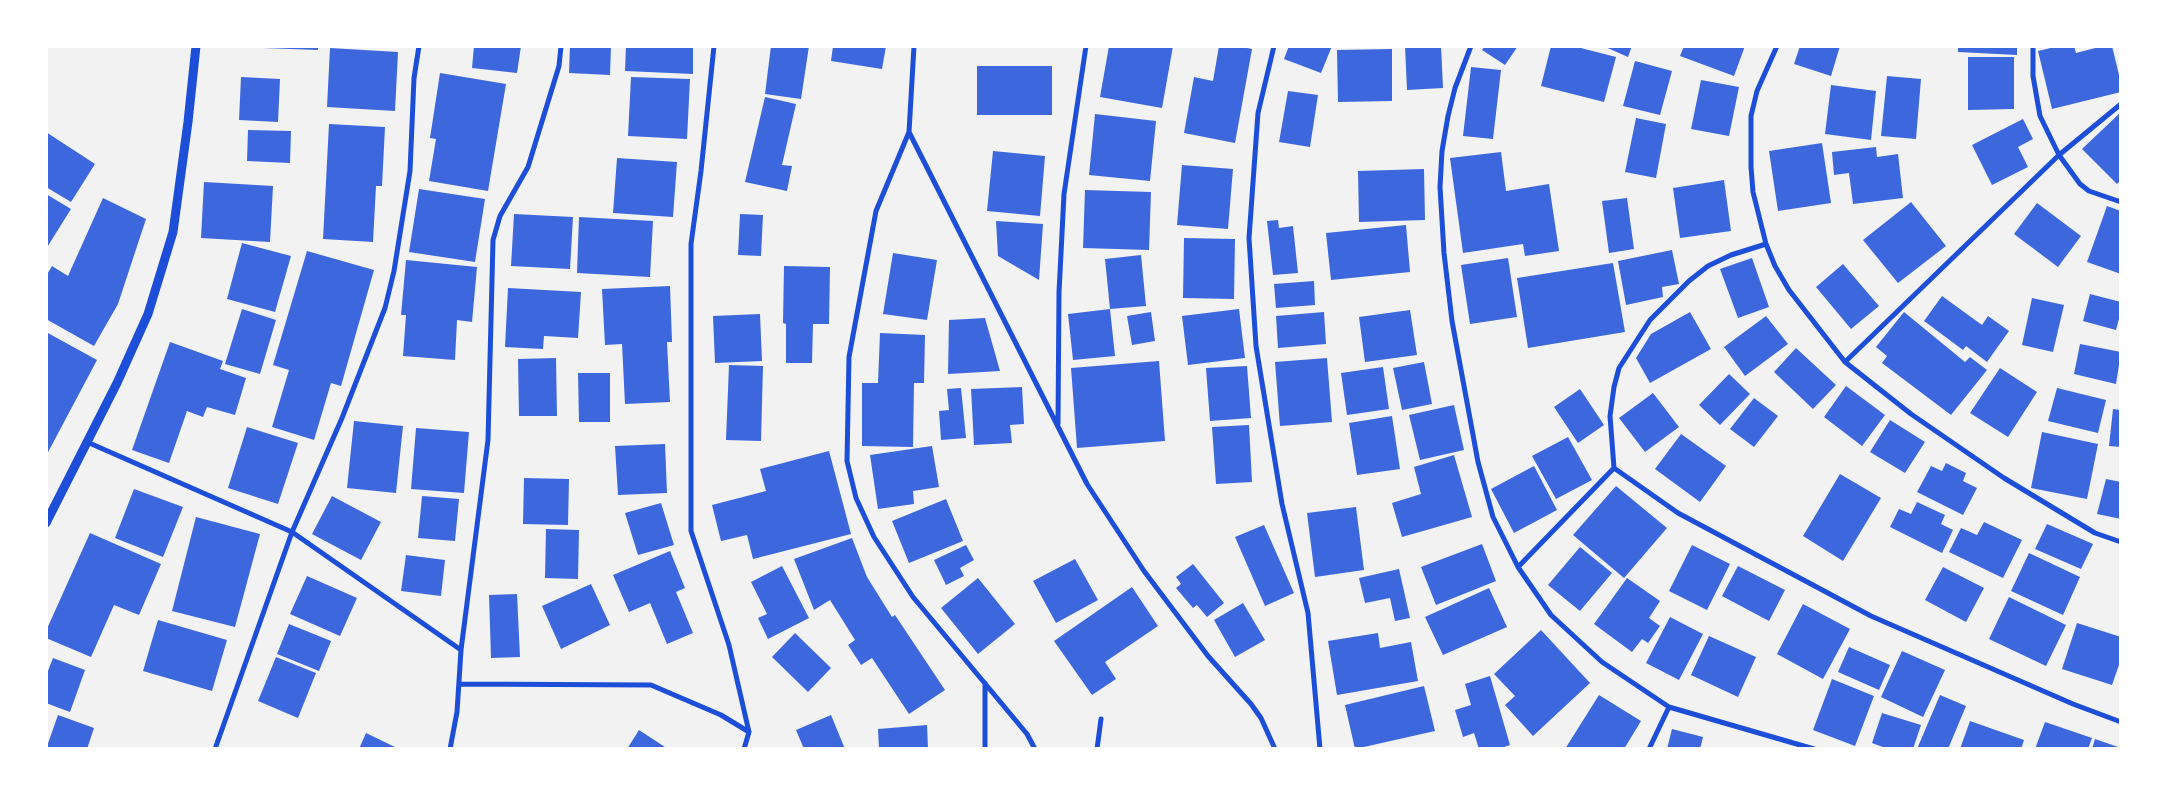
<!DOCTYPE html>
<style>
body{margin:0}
#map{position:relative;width:2167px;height:795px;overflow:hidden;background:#f2f2f2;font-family:Raleway,sans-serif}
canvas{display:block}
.frame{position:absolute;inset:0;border:48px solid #fff;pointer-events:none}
</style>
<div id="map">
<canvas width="2167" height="795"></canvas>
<div class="frame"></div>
</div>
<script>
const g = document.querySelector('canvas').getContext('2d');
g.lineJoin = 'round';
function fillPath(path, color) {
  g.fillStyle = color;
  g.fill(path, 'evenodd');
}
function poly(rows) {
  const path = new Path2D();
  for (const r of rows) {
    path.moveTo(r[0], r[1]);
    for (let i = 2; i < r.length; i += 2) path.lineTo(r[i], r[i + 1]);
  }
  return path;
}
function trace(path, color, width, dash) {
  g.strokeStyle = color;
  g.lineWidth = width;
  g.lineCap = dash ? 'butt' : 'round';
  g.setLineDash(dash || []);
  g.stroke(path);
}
const building = poly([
 [263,46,318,46,318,50,263,48],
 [474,46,521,46,517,73,472,68],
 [570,46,611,46,610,75,569,73],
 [626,46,693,46,693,74,625,71],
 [771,46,809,46,801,99,765,94],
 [833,46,886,46,882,69,831,61],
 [1109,46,1173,46,1162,108,1100,97],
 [1219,46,1237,46,1252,49,1235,143,1184,133,1194,77,1213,81],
 [1289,46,1332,46,1321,73,1284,59],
 [1405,46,1441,46,1443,88,1407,90],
 [1485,46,1518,46,1505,65,1482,50],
 [1551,46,1573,46,1616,57,1604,102,1541,86],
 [1603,46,1632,46,1628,57],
 [1684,46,1745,46,1734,76,1680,56],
 [1800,46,1840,46,1831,76,1794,64],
 [1958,46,2017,46,2017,55,1958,52],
 [2059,46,2074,46,2076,53,2103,46,2112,46,2121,83,2121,92,2052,109,2038,51],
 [330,48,398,52,395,111,327,107],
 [1392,49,1392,101,1338,102,1337,50],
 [1968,57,2014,57,2014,109,1968,110],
 [1635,61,1672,71,1660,115,1623,106],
 [977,66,1052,66,1052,115,977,115],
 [1471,67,1501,70,1493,139,1463,136],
 [440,73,506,84,488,191,429,181,436,139,430,138],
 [1887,76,1921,79,1916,139,1881,136],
 [241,77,280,79,278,122,239,120],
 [631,77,690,79,687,139,628,136],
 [1701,80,1739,87,1729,136,1691,129],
 [1831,85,1876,91,1871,140,1825,134],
 [1288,91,1318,95,1310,147,1279,142],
 [765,97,796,104,782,165,792,166,787,191,745,182],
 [2121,112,2121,180,2117,184,2082,149],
 [1095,114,1156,121,1150,181,1089,175],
 [1636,118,1666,124,1656,178,1625,172],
 [2023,119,2033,139,2018,147,2028,167,1992,185,1972,145],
 [329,124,385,127,382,186,376,186,373,242,323,239],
 [248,130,291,131,290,163,247,161],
 [46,132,95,164,71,202,46,187],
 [1822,143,1831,203,1778,211,1769,151],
 [1876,147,1877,157,1898,154,1903,198,1853,204,1849,173,1834,175,1832,152],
 [993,151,1045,156,1040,216,987,211],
 [1501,152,1506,191,1549,184,1559,251,1525,256,1523,244,1463,253,1450,158],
 [617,158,677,162,673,217,613,213],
 [1182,165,1233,169,1228,229,1177,225],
 [1424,169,1425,220,1359,222,1358,171],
 [1724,180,1731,231,1680,238,1673,188],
 [204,182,273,186,270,242,201,238],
 [419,189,485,199,475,262,409,252],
 [1085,190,1151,192,1149,250,1083,248],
 [46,194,71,209,46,249],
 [103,198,146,219,118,304,94,346,46,319,46,276,52,266,68,276],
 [1627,198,1634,249,1609,253,1602,201],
 [1911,202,1946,246,1898,283,1863,240],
 [2037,203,2081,236,2058,267,2014,234],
 [2107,206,2121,211,2121,274,2087,262],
 [514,214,573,217,570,269,511,266],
 [740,214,763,215,761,256,738,255],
 [579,217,653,221,650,277,577,273],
 [1278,220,1279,228,1293,226,1298,273,1273,275,1267,221],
 [996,221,1043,224,1039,280,998,256],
 [1406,225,1410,272,1331,280,1326,233],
 [1184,238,1235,239,1234,299,1183,298],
 [242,243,291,256,275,312,227,299],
 [1672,250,1679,284,1662,287,1663,297,1626,305,1618,261],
 [307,251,374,270,341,386,331,383,314,440,272,427,289,370,273,365],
 [893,253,937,260,927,320,883,314],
 [1141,255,1146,306,1110,309,1105,259],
 [1508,258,1517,317,1470,324,1461,265],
 [1752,258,1769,307,1738,318,1720,269],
 [406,260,477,267,472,322,457,320,455,360,403,356,406,315,401,315],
 [1613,263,1625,332,1528,348,1517,278],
 [1843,264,1879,306,1851,329,1816,287],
 [784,266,830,267,829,324,813,324,812,363,786,363,786,324,783,323],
 [1314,281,1315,305,1276,308,1274,284],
 [670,286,672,342,667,342,670,402,625,404,622,344,605,345,602,289],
 [508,288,581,292,578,338,544,336,543,349,505,347],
 [2090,294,2121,302,2121,311,2116,330,2083,321],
 [1942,296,1982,325,1988,316,2009,331,1987,362,1966,346,1963,350,1924,321],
 [2032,298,2064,305,2053,352,2022,345],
 [242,309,276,320,260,374,225,364],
 [1110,309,1115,356,1073,360,1068,314],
 [1239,309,1245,358,1188,365,1182,316],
 [1410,310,1417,355,1365,362,1359,317],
 [1151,312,1155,341,1132,345,1127,316],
 [1324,312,1326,344,1278,348,1276,316],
 [1690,312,1711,349,1650,383,1636,358,1651,334],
 [1904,312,1965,362,1970,357,1987,370,1951,415,1882,363,1887,356,1876,347],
 [760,314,762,361,715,363,713,316],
 [1766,316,1788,344,1745,376,1724,347],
 [985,318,1000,371,948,374,949,320],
 [46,332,97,360,46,456],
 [880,333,925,335,924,383,914,383,913,447,862,446,862,383,878,383],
 [170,342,223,361,220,369,246,378,235,415,207,407,203,417,187,411,169,463,132,450],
 [2080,344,2121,352,2116,384,2074,374],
 [1796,348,1836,385,1813,409,1774,372],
 [556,358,557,416,519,416,518,359],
 [1327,358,1332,422,1280,426,1275,362],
 [1159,361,1165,441,1077,448,1071,368],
 [1424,362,1432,404,1402,410,1393,368],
 [729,365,763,366,761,441,726,440],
 [1247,366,1251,418,1210,421,1206,368],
 [1383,367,1389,409,1347,415,1341,373],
 [2000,368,2037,392,2008,437,1970,413],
 [578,373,610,373,610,422,579,422],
 [1729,374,1750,394,1720,425,1699,405],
 [1846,386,1885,415,1862,446,1824,417],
 [1022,387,1024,424,1010,425,1012,443,974,445,971,389],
 [961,388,966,438,941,440,939,411,949,410,947,389],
 [2057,388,2106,400,2098,433,2048,421],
 [1580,389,1604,425,1578,443,1554,407],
 [1653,393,1679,427,1645,452,1619,418],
 [1754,398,1778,416,1754,447,1730,429],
 [1454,405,1464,450,1420,460,1409,415],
 [2113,409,2121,410,2121,447,2109,446],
 [1392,416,1400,469,1357,475,1349,423],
 [1890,420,1925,442,1905,473,1870,452],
 [354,421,403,426,396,493,347,488],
 [1249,425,1252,482,1216,484,1212,427],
 [247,427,298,443,278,504,228,488],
 [416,428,469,432,464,493,411,489],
 [2042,432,2098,444,2087,499,2031,488],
 [1681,434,1726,466,1700,502,1655,469],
 [1568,437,1592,480,1556,499,1532,456],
 [665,444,667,493,618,495,615,446],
 [932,446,939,487,913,491,914,504,878,509,870,455],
 [829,451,851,534,753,559,747,535,721,541,712,505,766,491,760,469],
 [1454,455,1472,517,1402,537,1392,503,1421,494,1414,467],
 [1946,463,1966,473,1963,481,1977,488,1963,515,1917,492,1931,466,1942,471],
 [1534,466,1557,510,1514,533,1491,489],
 [1840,474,1881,498,1843,561,1803,536],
 [524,478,569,479,568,525,523,524],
 [2106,479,2121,482,2121,519,2097,514],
 [1616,486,1667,528,1624,578,1573,535],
 [134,489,183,507,163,557,115,538],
 [332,496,381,522,361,560,312,534],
 [422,496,459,499,455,541,418,538],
 [946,499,963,541,909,563,892,521],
 [1917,502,1945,515,1941,524,1953,530,1942,553,1890,527,1899,509,1911,514],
 [661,503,674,545,638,555,625,513],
 [1356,507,1364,570,1315,577,1307,513],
 [196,517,260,534,235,627,172,611],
 [1984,522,2022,540,2003,578,1949,552,1961,528,1977,535],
 [2047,524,2093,544,2081,569,2035,549],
 [1264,525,1294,593,1265,606,1235,537],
 [546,529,579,530,578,579,545,578],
 [90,533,161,564,139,615,114,605,91,657,46,638,46,631],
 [852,538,867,577,892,617,895,615,945,690,909,714,872,658,861,665,848,645,855,640,830,600,814,610,794,559],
 [1482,544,1496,581,1436,605,1421,567],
 [966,545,974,560,960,568,964,576,946,585,934,560],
 [1692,545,1730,564,1707,610,1669,591],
 [1580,547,1612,573,1580,611,1548,585],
 [670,551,685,588,676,592,693,633,667,644,650,603,629,612,613,575],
 [2029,553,2080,577,2063,615,2011,591],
 [406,555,445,560,441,596,401,591],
 [1075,559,1098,600,1056,623,1033,581],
 [1193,564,1224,603,1207,617,1197,605,1193,608,1176,588,1181,584,1176,577],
 [782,566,809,618,768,639,758,618,767,614,751,582],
 [1738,566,1785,590,1769,621,1722,596],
 [1943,567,1984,588,1966,622,1925,600],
 [1399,569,1410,618,1395,621,1390,598,1365,603,1359,578],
 [307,576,357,598,340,636,290,614],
 [978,578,1015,624,978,654,941,608],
 [1627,578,1660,601,1649,618,1660,626,1648,643,1642,639,1632,652,1594,624],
 [591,584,610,625,561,649,542,606],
 [1132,587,1158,626,1105,662,1116,679,1092,695,1054,641],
 [1489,588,1507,627,1443,655,1425,617],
 [517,594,520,657,491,658,489,595],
 [2009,597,2066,625,2046,666,1989,639],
 [1243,603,1265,640,1235,657,1214,620],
 [1803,604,1850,629,1823,679,1777,654],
 [1670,617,1703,634,1679,680,1646,663],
 [158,620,227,640,212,691,143,671],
 [2077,623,2121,637,2121,659,2112,685,2062,669],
 [289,624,331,641,319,671,277,654],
 [1541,630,1590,683,1533,736,1505,705,1515,696,1494,674],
 [795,633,831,668,808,692,772,657],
 [1378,633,1380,648,1411,642,1418,681,1337,695,1328,641],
 [1709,636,1756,657,1738,697,1691,675],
 [1849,647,1890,665,1879,690,1838,672],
 [1902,651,1945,670,1923,717,1881,697],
 [276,657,316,673,298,718,258,701],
 [53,658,85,670,70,712,46,703,46,676],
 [1490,676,1510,745,1498,749,1479,749,1474,733,1463,737,1455,710,1471,705,1465,684],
 [1832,679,1874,696,1855,746,1813,730],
 [1424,686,1435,731,1355,749,1345,705],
 [1599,695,1641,721,1624,749,1565,749],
 [1940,695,1966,706,1948,749,1917,749],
 [1882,713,1921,725,1913,749,1888,749,1872,743],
 [58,715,94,728,87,749,46,749],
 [831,715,845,749,804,749,796,730],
 [1970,721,2024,740,2021,749,1960,749],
 [2045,722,2092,738,2088,749,2035,749],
 [927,725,928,749,879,749,878,729],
 [1672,729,1703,737,1700,749,1667,749],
 [639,730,668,749,627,749],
 [366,733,399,749,359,749],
 [2095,739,2121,748,2121,749,2092,749]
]);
const minor = poly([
 [714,46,701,171,691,244,691,531,729,645,749,732,744,749],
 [914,46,909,132,876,211,849,357,847,461,856,498,874,537,913,597,1027,734,1035,749],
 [1274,46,1258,113,1249,238,1256,346,1282,504,1308,613,1320,749],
 [1471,46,1455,88,1448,116,1442,151,1440,187,1444,253,1452,321,1478,462,1493,517,1518,567,1551,615,1602,662,1669,707,1814,749],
 [1777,46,1757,91,1751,116,1751,167,1753,192,1766,244,1775,266,1789,290,1845,362,1911,414,2004,478,2095,533,2121,542],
 [2033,46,2033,76,2040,116,2059,155,2080,184,2089,191,2121,202],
 [909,132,1087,484,1144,571,1208,656,1251,704,1261,718,1275,749],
 [1845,362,2059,155,2121,104],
 [1058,424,1059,292,1064,194,1086,46],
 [87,442,292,532,461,650],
 [1614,468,1678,513,1871,616,2073,704,2121,722],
 [1518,567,1614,468,1610,416,1614,387,1619,368,1650,320,1689,281,1708,266,1731,255,1766,244],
 [459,684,651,685,721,715,749,732],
 [215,749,292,532,342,418,385,308,394,271,410,171,414,78,419,46],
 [450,749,457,712,461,650,488,440,493,240,500,216,528,167,559,66,561,46],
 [985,749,985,683],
 [1097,749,1101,719],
 [1649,749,1669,707]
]);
const tertiary = poly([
 [46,523,117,383,148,314,173,232,188,122,196,46]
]);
fillPath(building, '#3d67dc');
trace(minor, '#1d4ed8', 5);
trace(tertiary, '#1d4ed8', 9);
</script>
